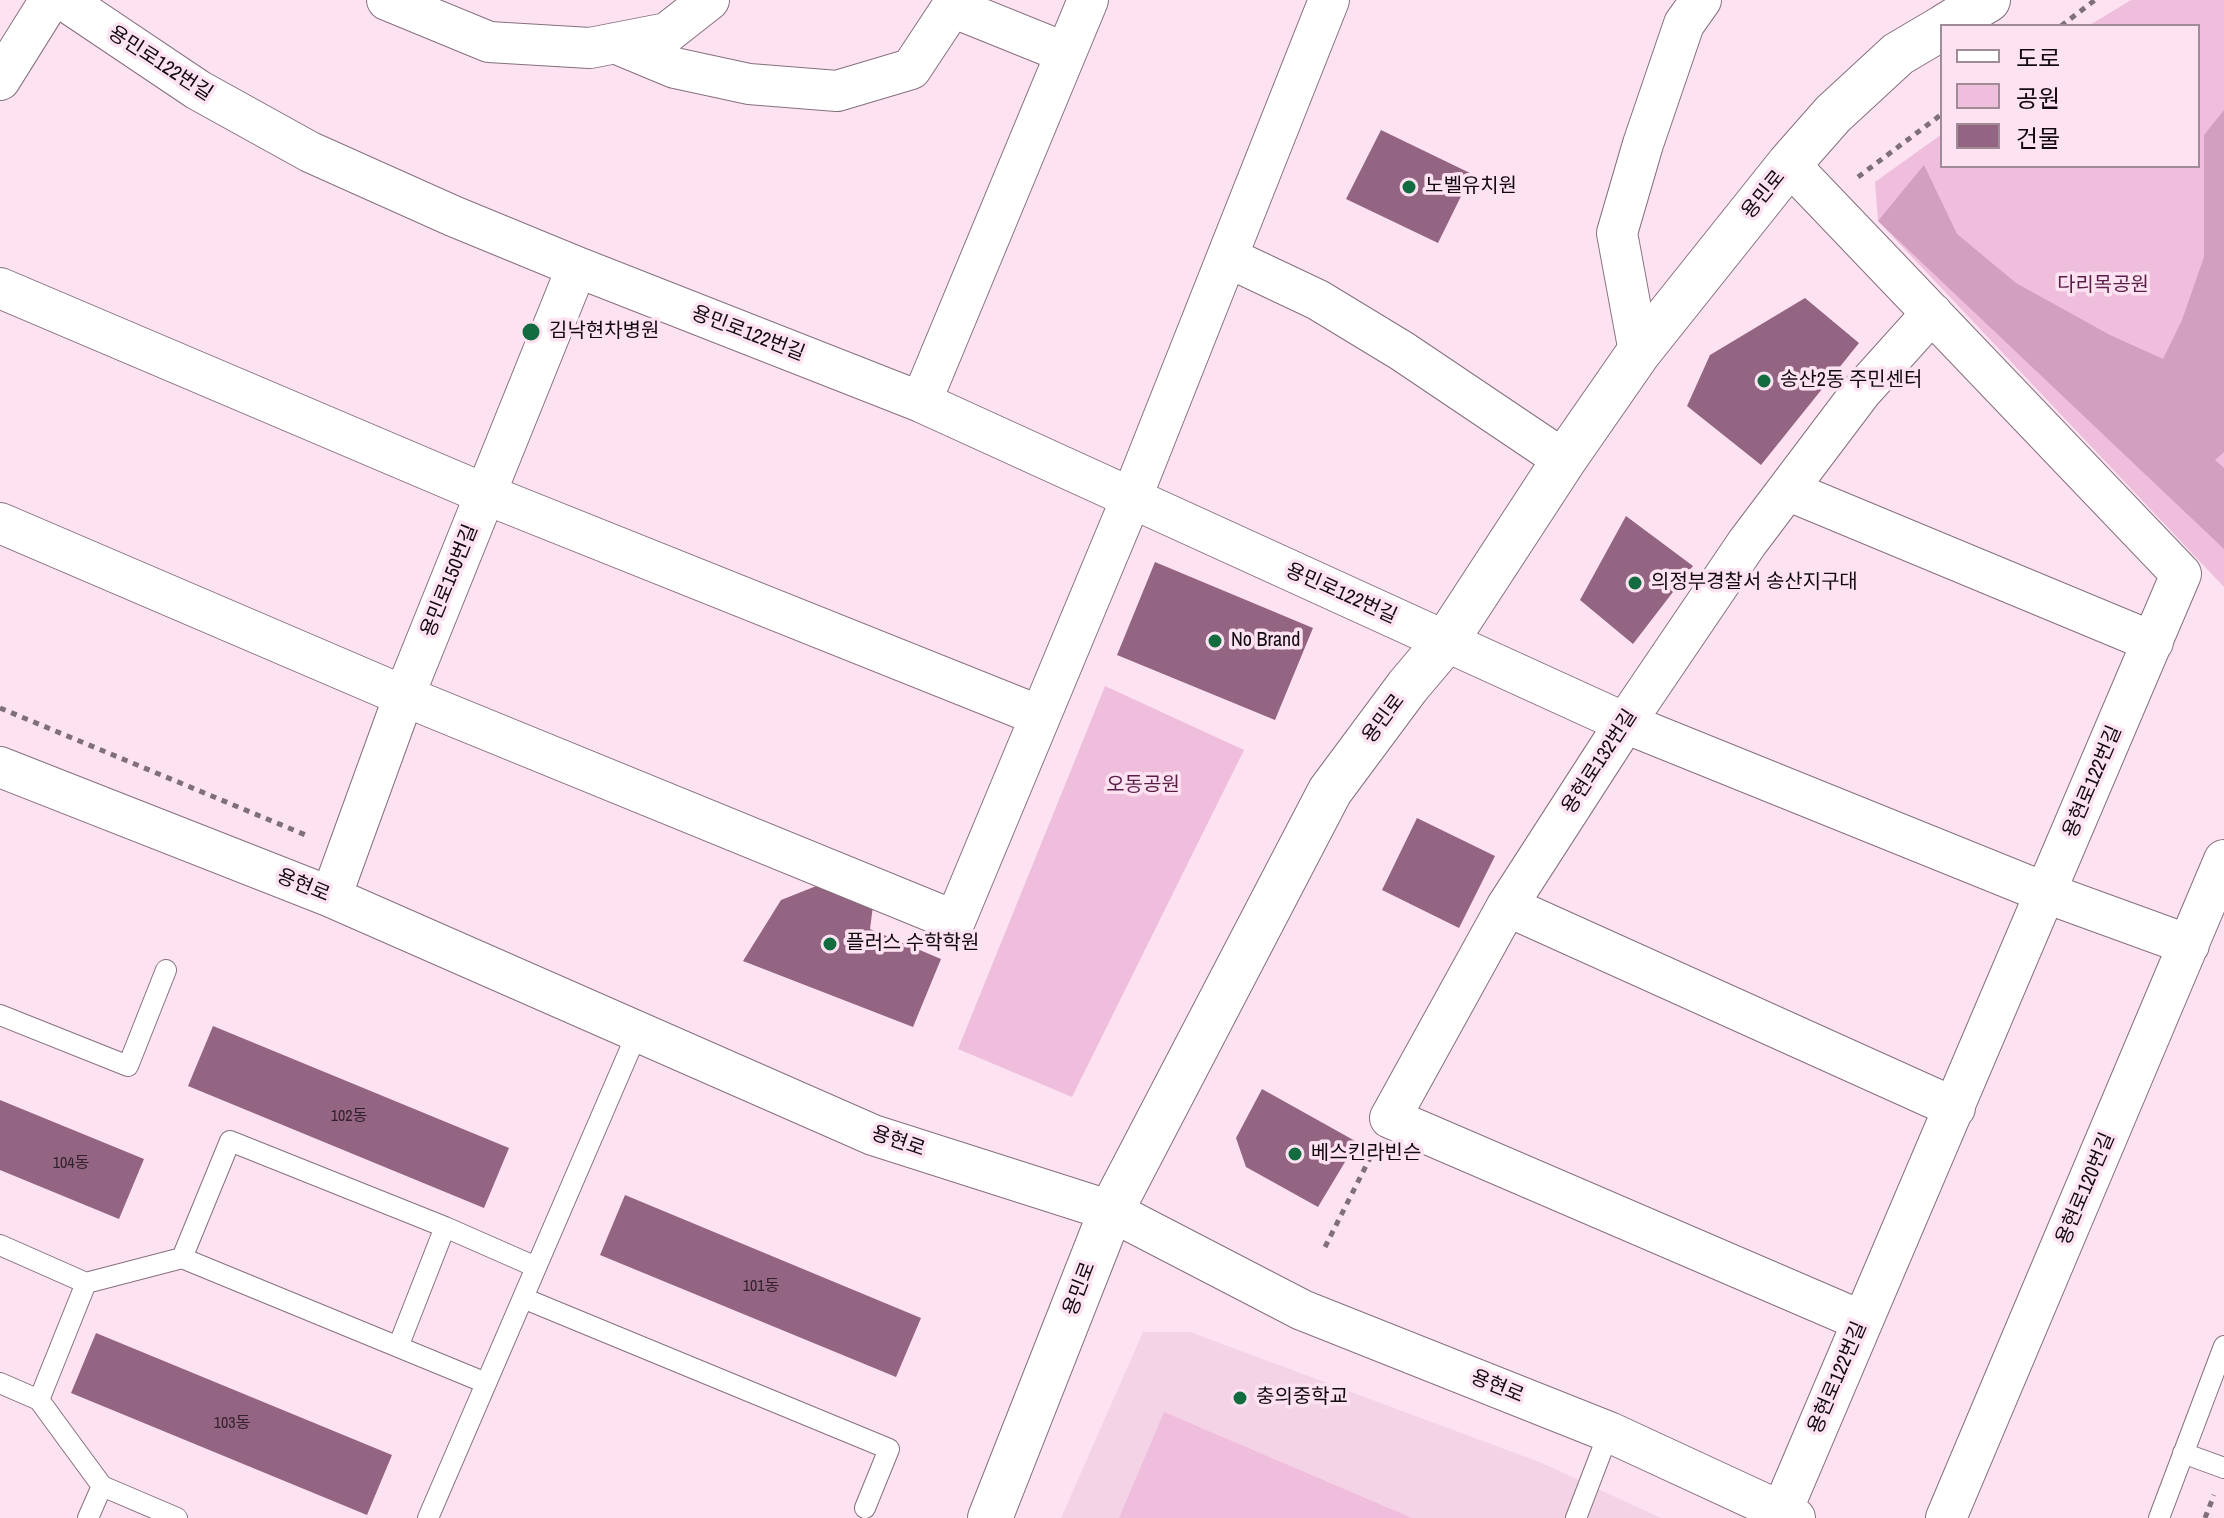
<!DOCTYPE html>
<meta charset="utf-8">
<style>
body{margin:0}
#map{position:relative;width:2224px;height:1518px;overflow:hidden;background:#fde3f2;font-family:"Archivo Narrow","Noto Sans KR",sans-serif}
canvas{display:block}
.legend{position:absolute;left:1940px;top:24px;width:260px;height:144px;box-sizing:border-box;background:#fde3f2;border:2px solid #9f8c97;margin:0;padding:10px 14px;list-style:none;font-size:24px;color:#120a0f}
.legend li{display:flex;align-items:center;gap:16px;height:40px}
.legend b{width:40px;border:2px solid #9f8c97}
</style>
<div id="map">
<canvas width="2224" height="1518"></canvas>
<ul class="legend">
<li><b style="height:10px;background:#fff"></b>도로</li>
<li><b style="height:22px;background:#efbedc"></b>공원</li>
<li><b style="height:22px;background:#946582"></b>건물</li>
</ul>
</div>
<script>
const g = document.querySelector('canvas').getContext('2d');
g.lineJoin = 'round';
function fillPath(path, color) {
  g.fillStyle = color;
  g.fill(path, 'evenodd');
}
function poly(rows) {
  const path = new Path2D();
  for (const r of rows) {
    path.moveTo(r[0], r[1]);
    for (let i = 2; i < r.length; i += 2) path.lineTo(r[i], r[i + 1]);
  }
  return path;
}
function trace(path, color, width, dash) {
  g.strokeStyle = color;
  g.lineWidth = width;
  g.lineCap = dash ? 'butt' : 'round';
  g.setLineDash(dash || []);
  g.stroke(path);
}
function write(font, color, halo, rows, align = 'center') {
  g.font = font + ' "Archivo Narrow","Noto Sans KR",sans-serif';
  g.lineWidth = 7;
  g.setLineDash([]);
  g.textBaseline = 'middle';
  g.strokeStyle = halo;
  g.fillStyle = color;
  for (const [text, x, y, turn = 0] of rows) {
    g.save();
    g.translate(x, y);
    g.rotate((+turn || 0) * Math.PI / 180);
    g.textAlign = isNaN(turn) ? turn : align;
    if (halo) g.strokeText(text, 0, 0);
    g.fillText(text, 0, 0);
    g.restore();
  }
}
const built = poly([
 [1143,1332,1190,1332,1542,1463,1661,1518,1061,1518]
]);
const green = poly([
 [2131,0,2224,0,2224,587,1878,221,1875,182,1942,134,1942,166,2198,166,2198,26,2088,26],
 [1105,686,1244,750,1072,1097,958,1049],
 [1164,1412,1412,1518,1119,1518]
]);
const forest = poly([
 [2224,110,2224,452,2215,460,2224,468,2224,549,1878,221,1924,165,1957,234,2016,283,2110,335,2163,359,2182,320,2204,257,2204,135]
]);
const building = poly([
 [1381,130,1472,174,1438,243,1346,199],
 [1805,298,1859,343,1761,465,1687,406,1710,355],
 [1626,516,1693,566,1633,644,1580,600],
 [1155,562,1313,628,1275,720,1117,655],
 [1417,818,1495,856,1459,928,1382,890],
 [834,879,874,898,870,929,941,959,913,1027,743,961,781,900],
 [213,1026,509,1148,484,1208,188,1086],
 [1262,1089,1357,1142,1318,1207,1246,1167,1236,1138],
 [0,1100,144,1159,119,1219,0,1170],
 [625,1195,921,1318,896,1377,600,1255],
 [96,1333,392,1455,367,1515,71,1393]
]);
const path = poly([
 [2061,26,2095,0],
 [1858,177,1942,114],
 [0,708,308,836],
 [1325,1247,1373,1152],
 [2205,1518,2214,1495]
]);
const service = poly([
 [0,1015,128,1066,166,970],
 [0,1245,86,1283,182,1258],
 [523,1298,889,1449,865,1508],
 [398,1347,445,1227],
 [0,1383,39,1400,102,1486,88,1518],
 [486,1383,182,1258,230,1141,445,1227,536,1267],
 [39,1400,86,1283],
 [2183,1453,2224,1468],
 [102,1486,177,1518],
 [428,1518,638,1031],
 [1576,1518,1609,1432],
 [2159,1518,2224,1346]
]);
const minor = poly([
 [64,0,198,90,310,152,453,216,577,267,921,402,1625,723,2046,893,2189,945],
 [387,0,489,42,590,48,667,33,709,0],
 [952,7,1066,53],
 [615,43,675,68,749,84,837,91,911,69,952,7,953,0],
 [0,80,50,0],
 [1227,257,1318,300,1402,351,1564,460],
 [0,288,485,494,1040,716],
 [1639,352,1617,233,1643,144,1684,24,1701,0],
 [921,402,1088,0],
 [1787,490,2153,642],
 [0,523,404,696,955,921,1131,499,1329,0],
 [0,767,331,897,873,1135,1111,1211,1302,1310,1609,1432,1795,1518],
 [331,897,404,696,577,267],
 [1507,906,1955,1108],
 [1862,1321,1390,1118,1507,906,1625,723,1747,543,1861,392,1932,313],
 [1781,1513,2181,574,1789,164],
 [1946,1518,2224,860]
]);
const secondary = poly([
 [1945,26,1988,0],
 [990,1518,1111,1211,1330,791,1408,686,1446,641,1564,460,1639,352,1789,164,1833,114,1898,54,1942,28]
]);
const markers = [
 [1409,187,8,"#136c3f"],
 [531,332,10,"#136c3f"],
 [1764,381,8,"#136c3f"],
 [1635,583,8,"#136c3f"],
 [1215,641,8,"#136c3f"],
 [830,944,8,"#136c3f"],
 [1295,1154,8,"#136c3f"],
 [1240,1398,8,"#136c3f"]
];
const numberNames = [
 ["102동",349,1117],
 ["104동",71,1164],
 ["101동",761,1287],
 ["103동",232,1424]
];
const streetNames = [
 ["용민로122번길",160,64,33],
 ["용민로",1764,195,-51],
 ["용민로122번길",748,334,21],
 ["용민로150번길",450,581,-68],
 ["용민로122번길",1341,594,24],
 ["용민로",1384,719,-53],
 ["용현로132번길",1600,762,-57],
 ["용현로122번길",2093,782,-67],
 ["용현로",303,886,22],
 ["용현로",898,1142,19],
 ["용현로120번길",2086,1189,-67],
 ["용민로",1080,1289,-69],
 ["용현로122번길",1838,1378,-67],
 ["용현로",1497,1387,22]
];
const poiNames = [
 ["노벨유치원",1425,187],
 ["김낙현차병원",549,332],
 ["송산2동 주민센터",1780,381],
 ["의정부경찰서 송산지구대",1651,583],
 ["No Brand",1231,641],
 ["플러스 수학학원",846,944],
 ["베스킨라빈슨",1311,1154],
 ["충의중학교",1256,1398]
];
const parkNames = [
 ["다리목공원",2103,286],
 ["오동공원",1143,786]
];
fillPath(built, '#f4d3e7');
fillPath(green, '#efbedc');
fillPath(forest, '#d29fbe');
fillPath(building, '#946582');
trace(service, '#86707d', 22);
trace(minor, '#86707d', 42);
trace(secondary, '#86707d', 46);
trace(path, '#7f6f78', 5, [6, 6]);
trace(service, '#fff', 20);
trace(minor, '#fff', 40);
trace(secondary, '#fff', 44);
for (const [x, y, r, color] of markers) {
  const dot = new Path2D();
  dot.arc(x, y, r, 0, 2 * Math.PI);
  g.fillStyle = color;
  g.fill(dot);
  trace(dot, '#fde3f2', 3);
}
write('16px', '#32212c', null, numberNames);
write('20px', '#120a0f', '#fde3f2', streetNames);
write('20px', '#120a0f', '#fde3f2', poiNames, 'left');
write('20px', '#5a1e48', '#fde3f2', parkNames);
</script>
